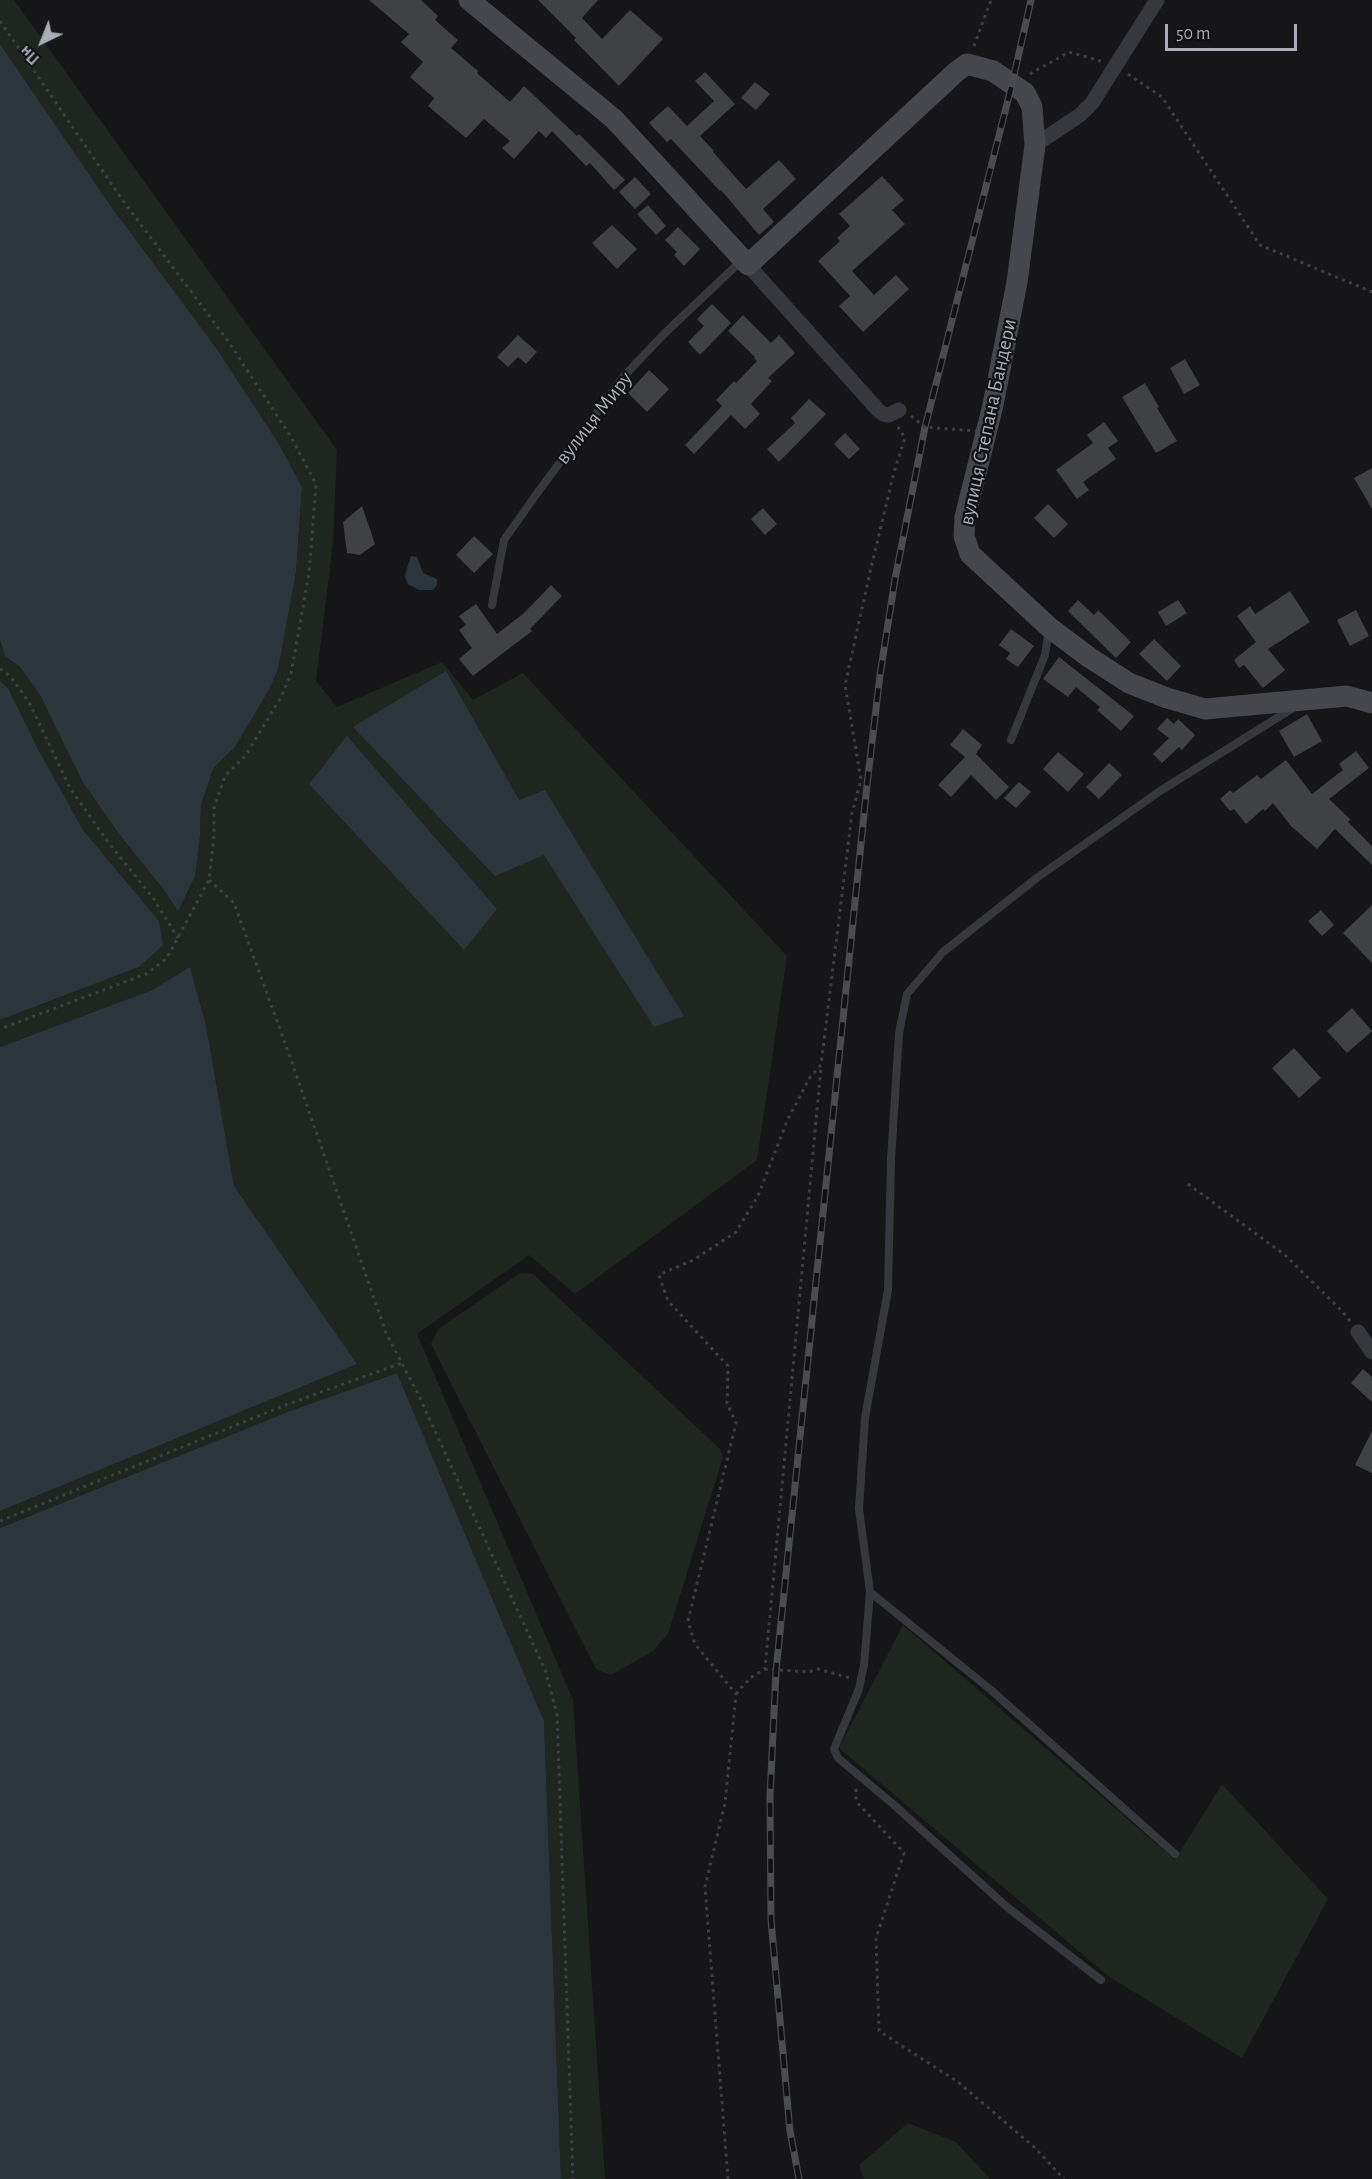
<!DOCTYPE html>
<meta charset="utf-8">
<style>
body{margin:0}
#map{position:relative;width:1372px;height:2179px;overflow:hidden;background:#161618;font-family:"Alegreya Sans",sans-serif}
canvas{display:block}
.north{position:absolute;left:12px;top:12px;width:60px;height:60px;-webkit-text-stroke:4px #111113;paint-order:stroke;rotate:223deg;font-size:16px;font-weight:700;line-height:24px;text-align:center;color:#a8adb8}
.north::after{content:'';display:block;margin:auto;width:21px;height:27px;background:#a8adb8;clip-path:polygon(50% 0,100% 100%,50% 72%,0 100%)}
.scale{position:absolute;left:1165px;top:24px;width:132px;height:27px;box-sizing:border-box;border:3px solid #a8adb8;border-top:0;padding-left:8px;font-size:18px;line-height:21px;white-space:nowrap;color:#a8adb8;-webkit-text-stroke:4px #111113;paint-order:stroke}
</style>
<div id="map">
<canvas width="1372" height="2179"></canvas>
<div class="north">Пн</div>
<div class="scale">50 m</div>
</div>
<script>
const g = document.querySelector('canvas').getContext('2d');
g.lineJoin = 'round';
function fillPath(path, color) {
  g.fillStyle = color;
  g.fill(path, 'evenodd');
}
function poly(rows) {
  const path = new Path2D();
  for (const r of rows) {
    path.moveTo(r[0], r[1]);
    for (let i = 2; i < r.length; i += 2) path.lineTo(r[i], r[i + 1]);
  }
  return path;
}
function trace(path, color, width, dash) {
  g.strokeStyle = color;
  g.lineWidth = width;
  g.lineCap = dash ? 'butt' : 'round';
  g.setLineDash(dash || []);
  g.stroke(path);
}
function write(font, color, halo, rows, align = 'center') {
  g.font = font + ' "Alegreya Sans",sans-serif';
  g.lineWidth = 4.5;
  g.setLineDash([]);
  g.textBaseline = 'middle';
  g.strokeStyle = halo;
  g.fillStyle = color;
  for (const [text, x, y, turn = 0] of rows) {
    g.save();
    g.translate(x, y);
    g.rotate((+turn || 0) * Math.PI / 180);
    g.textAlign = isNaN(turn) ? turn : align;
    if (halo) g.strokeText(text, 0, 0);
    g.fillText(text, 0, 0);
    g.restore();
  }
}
const green = poly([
 [0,0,14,0,337,450,333,543,316,681,337,707,442,662,473,700,523,673,787,956,757,1160,575,1294,529,1255,417,1334,573,1700,605,2179,561,2179,544,1721,397,1373,290,1411,0,1528,0,1511,357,1364,234,1186,206,1025,190,967,152,990,0,1047,0,1020,139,967,159,921,83,830,38,749,8,688,0,681,0,640,5,656,20,667,40,695,82,781,119,834,164,890,178,910,200,835,201,805,213,769,235,747,269,690,278,670,296,572,302,487,279,444,217,349,110,205,0,44],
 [520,1273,533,1274,720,1449,723,1457,668,1634,653,1651,611,1675,596,1669,431,1344,438,1329],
 [903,1625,1175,1860,1222,1784,1328,1899,1242,2058,1108,1976,839,1748],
 [908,2123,956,2142,990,2179,864,2179,859,2165]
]);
const water = poly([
 [0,44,110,205,217,349,279,444,302,487,296,572,278,670,269,690,235,747,213,769,201,805,200,835,195,876,178,911,164,890,119,834,82,781,40,695,20,667,5,656,0,640],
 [411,556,417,557,423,573,437,579,437,585,433,590,419,590,408,584,405,577,406,571],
 [446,671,519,800,545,790,684,1016,654,1027,544,855,495,876,353,727],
 [0,681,8,688,38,749,83,830,159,921,163,945,139,967,0,1020],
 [347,736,497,909,464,950,309,784],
 [190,967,206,1025,234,1186,357,1364,0,1511,0,1047,152,990],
 [397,1373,544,1721,561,2179,0,2179,0,1528,290,1411]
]);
const building = poly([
 [369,0,421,0,438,16,435,20,458,40,451,48,478,71,477,73,510,102,524,86,577,136,579,134,625,180,614,190,590,163,586,166,552,131,546,138,539,131,514,159,502,148,510,141,484,119,466,138,428,106,434,98,410,77,423,62,401,42,409,34],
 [538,0,598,0,582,18,602,39,630,10,663,39,619,86,574,40,576,38],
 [705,72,735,104,700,136,714,151,713,152,746,189,779,160,796,179,763,209,774,222,759,235,721,190,720,191,671,139,667,142,649,123,668,106,687,126,714,101,695,81],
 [755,82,770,94,756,110,741,98],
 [882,176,904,200,892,210,905,224,852,271,874,295,896,275,909,289,863,332,839,306,850,296,818,261,840,241,837,238,850,226,839,214],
 [635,177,651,194,635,209,619,192],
 [648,205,666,226,656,235,637,214],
 [612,225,637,249,617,269,592,243],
 [678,227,700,249,684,266,674,255,677,252,665,240],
 [712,304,731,323,700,355,688,342,704,326,697,319],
 [743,315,771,343,779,335,795,353,768,378,772,381,751,404,760,414,745,429,731,415,694,454,685,445,722,406,716,400,734,381,736,383,757,361,754,358,755,357,728,331],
 [518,335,537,352,526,364,518,357,508,367,497,357],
 [1185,359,1200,385,1184,394,1170,368],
 [649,370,669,389,647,412,628,393],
 [1145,383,1159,407,1157,408,1177,441,1156,453,1122,397],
 [809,399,826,414,779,462,767,449,795,423,791,418],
 [1104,422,1118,441,1108,448,1116,459,1083,482,1089,490,1077,499,1056,470,1093,443,1087,435],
 [845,433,860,449,849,459,834,444],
 [1372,468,1372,509,1354,478],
 [1048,504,1068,524,1054,538,1034,518],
 [362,506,375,544,360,555,347,553,343,522],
 [763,508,777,524,765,535,751,519],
 [474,536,493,554,474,573,456,555],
 [551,585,562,596,530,629,532,631,473,676,459,659,472,648,459,630,466,625,459,616,476,604,497,634,523,614],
 [1290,591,1310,622,1268,649,1285,670,1263,688,1244,665,1239,668,1234,660,1256,642,1237,616,1250,606,1255,614],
 [1078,600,1094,615,1098,610,1131,642,1116,658,1068,611],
 [1178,600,1187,613,1166,626,1158,612],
 [1356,610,1369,636,1350,646,1337,620],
 [1011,629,1034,646,1018,667,1006,659,1010,653,999,645],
 [1154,639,1181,666,1167,681,1139,654],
 [1059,657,1134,716,1121,731,1097,710,1100,707,1076,687,1068,697,1043,679],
 [1307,714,1322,741,1294,757,1279,731],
 [1167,718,1174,724,1178,719,1195,735,1182,750,1179,747,1162,763,1153,754,1169,738,1157,729],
 [963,729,982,745,976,754,1009,787,996,800,971,775,951,797,938,785,965,757,950,745],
 [1356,751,1369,768,1329,799,1350,819,1348,822,1372,846,1372,865,1335,829,1317,849,1291,826,1273,803,1265,811,1263,809,1246,824,1234,809,1230,811,1220,799,1230,790,1233,793,1257,775,1261,779,1286,760,1312,794,1343,770,1339,764],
 [1058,752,1084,774,1068,792,1043,769],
 [1109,763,1122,775,1099,799,1086,787],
 [1019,782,1031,792,1016,808,1004,798],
 [1372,905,1372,963,1343,933],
 [1321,910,1334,925,1322,936,1308,921],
 [1352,1008,1372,1031,1347,1053,1327,1031],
 [1294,1048,1321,1078,1299,1098,1272,1068],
 [1363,1369,1372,1377,1372,1402,1351,1383],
 [1372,1431,1372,1473,1355,1465]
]);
const path = poly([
 [0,21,121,198,228,341,291,437,316,484,309,573,291,674,281,697,246,755,225,776,214,808,214,836,209,880,174,945,166,959,146,974,0,1029],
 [974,46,991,0],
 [1030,74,1069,52,1101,61],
 [1128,74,1162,97,1260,245,1372,292],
 [0,669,10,676,29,702,70,788,108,842,153,898,178,938],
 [209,880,234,903,289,1054,386,1333,418,1394,545,1670,557,1714,573,2179],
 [1188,1184,1285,1255,1343,1312,1350,1321],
 [0,1521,288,1404,402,1363],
 [765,1669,808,1672,818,1669,850,1678],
 [736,1694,750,1678,765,1669,821,1067],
 [856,1789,856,1801,904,1853,876,1938,879,2031,958,2082,1034,2147,1064,2179],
 [728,2179,705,1887,725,1803,736,1694,695,1644,688,1621,736,1423,727,1403,728,1366,668,1301,659,1275,695,1259,736,1232,758,1196,787,1121,810,1077,821,1065,852,813,861,780,845,685,871,568,894,472,905,438,898,427]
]);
const lane = poly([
 [492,605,504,540,538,492,624,376,665,333,741,261],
 [1011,740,1045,655,1049,629],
 [870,1592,991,1690,1175,1854],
 [1101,1980,1007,1907,893,1804,838,1758,834,1749,859,1689,864,1665,870,1592,859,1509,865,1418,888,1290,891,1160,899,1033,907,994,943,952,1038,877,1160,791,1293,708]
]);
const street = poly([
 [1035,145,1080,115,1092,103,1157,0],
 [748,265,878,410,883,414,889,415,899,410],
 [1358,1332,1372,1352]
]);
const secondary = poly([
 [469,0,614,119,748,265,956,72,967,64,993,71,1025,93,1032,107,1035,145,1017,282,993,405,965,517,964,536,970,554,1050,628,1090,658,1129,683,1167,698,1205,709,1347,696,1372,703]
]);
const rail = poly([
 [799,2179,790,2131,771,1920,770,1796,776,1671,867,785,880,675,895,579,925,427,1012,84,1031,0]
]);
const pathBridge = poly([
 [911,416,925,427,976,431]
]);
const streetNames = [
 ["вулиця Миру",594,418,-52],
 ["вулиця Степана Бандери",988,422,-78]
];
fillPath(green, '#1e261f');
fillPath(water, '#2c353c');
fillPath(building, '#404145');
trace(path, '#3d3f44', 3, [3, 4.5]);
trace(lane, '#37383d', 8);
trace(street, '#37383d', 15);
trace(secondary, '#45474d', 21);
trace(rail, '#4a4c52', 7);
trace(rail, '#111113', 4.5, [14]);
trace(pathBridge, '#3d3f44', 3, [3, 4.5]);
write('21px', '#a8adb8', '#111113', streetNames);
</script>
